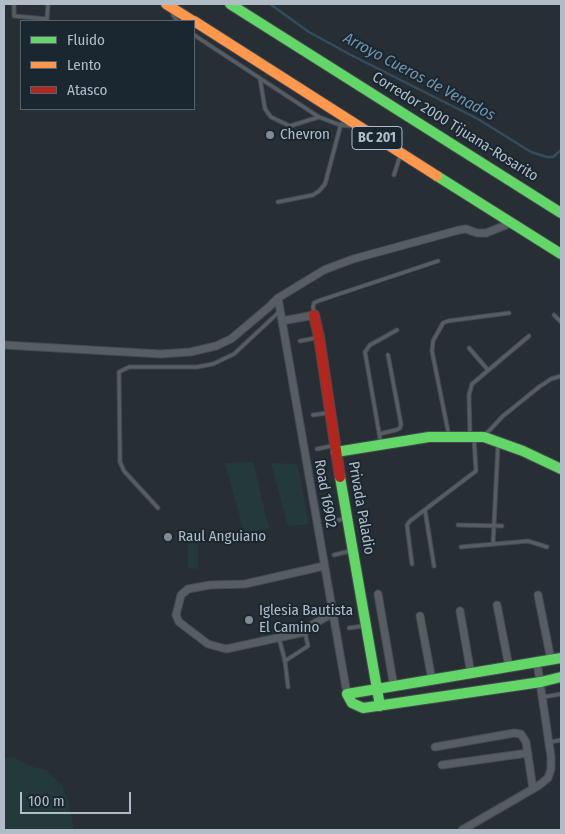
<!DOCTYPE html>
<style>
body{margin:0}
#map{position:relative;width:565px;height:834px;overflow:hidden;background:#272f35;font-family:"Fira Sans Condensed",sans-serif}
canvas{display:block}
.frame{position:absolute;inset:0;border:5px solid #b0bcc7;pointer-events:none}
.legend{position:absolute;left:20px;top:20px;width:175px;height:90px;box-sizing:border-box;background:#1a2630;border:1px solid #56626c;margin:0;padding:6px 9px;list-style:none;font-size:15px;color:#b0bcc7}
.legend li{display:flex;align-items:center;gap:10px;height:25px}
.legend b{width:25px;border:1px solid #56626c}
.scale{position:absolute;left:20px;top:792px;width:111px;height:22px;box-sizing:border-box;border:2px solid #b0bcc7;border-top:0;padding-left:6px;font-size:15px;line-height:18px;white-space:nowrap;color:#b0bcc7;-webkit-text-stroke:4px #1a2630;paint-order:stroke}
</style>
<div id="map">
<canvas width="565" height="834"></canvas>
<div class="frame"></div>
<ul class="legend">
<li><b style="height:6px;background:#63d668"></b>Fluido</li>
<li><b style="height:6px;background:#ff974d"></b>Lento</li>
<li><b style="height:6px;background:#b3261e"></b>Atasco</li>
</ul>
<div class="scale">100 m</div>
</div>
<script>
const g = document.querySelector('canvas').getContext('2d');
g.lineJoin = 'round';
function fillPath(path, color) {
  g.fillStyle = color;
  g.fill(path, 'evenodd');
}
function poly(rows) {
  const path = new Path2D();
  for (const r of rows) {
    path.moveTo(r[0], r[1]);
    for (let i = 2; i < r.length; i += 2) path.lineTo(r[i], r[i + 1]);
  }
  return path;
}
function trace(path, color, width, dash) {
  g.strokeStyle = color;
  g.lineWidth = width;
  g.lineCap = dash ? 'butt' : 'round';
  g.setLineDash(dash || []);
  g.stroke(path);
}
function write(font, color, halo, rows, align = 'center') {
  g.font = font + ' "Fira Sans Condensed",sans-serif';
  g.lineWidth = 4;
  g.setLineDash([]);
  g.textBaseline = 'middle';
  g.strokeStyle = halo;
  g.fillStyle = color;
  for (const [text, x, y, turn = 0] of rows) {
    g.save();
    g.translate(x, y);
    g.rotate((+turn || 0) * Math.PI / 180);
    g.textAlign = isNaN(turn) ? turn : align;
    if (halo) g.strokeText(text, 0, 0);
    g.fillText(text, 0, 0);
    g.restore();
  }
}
const green = poly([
 [253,462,269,529,244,532,225,463],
 [271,463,297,464,309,524,288,526],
 [188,535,198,535,198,569,188,568],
 [12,757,33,767,46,770,63,786,63,789,68,800,74,830,4,830,4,758]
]);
const stream = poly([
 [270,4,309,32,349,54,478,119,531,152,547,157,553,157,561,150]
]);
const lane = poly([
 [14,4,14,16,47,19,48,4],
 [173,15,177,21],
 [194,35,319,117,340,125,350,126],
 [260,79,265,109,271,117,290,126,319,117],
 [394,175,400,156],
 [278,202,313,195,319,191,325,184,341,124],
 [314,314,313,307,314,303,318,301,438,261],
 [554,315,561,322],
 [300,341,316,338],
 [469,348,488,370],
 [313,415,327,413],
 [379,434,396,430,400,428,401,424,388,355],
 [486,434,503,416,539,387,551,379,561,376],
 [449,436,432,351,433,341,443,323,448,321,509,313],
 [470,436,469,395,472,384,529,336],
 [381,444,365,352,370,345,397,330],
 [317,449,331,446],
 [158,508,124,471,120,462,119,372,129,367,197,367,213,364,234,354,279,312],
 [425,510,434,566],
 [329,522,344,519],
 [458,525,502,526],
 [493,544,498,445],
 [461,547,528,541,547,547],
 [334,555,350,551],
 [412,564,407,525,410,521,476,471,474,439],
 [349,628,363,626],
 [279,638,285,661,288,687],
 [285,661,308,646,305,632],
 [543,697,561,694],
 [550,742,561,740]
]);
const street = poly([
 [278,298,347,694],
 [282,321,314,315],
 [4,345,161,354,190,352,216,346,231,339,269,307,278,298,324,270,353,259,459,230,466,229,477,233,486,233,511,223],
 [324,566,245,584,210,585,188,589,181,595,176,615,179,622,208,644,226,649,305,632,310,626,333,613],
 [378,594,394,687],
 [538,595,551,660],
 [497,605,509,667],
 [460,611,471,674],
 [420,616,432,680],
 [435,747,514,733,521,734,526,742,533,789],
 [442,765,528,753],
 [462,830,538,786,548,778,551,769,551,757,537,662]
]);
const fast = poly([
 [230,4,561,213],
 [437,176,561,254],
 [336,452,429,437,484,437,523,451,561,469],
 [340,477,380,706],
 [561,658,347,694,352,703,363,708,541,682,561,677]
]);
const slow = poly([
 [166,4,193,21],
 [194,21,437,176]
]);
const jam = poly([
 [314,315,319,337,340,477]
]);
const markers = [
 [270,135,5,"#808b94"],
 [168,537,5,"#808b94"],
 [249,620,5,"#808b94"]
];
const shields = [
 [377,138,50]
];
const shieldNames = [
 ["BC 201",377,138]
];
const streetNames = [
 ["Corredor 2000 Tijuana-Rosarito",455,127,32],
 ["Road 16902",325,494,80],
 ["Privada Paladio",361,508,80]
];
const poiNames = [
 ["Chevron",280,135],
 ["Raul Anguiano",178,537],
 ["Iglesia Bautista",259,611],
 ["El Camino",259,628]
];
const waterNames = [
 ["Arroyo Cueros de Venados",419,77,28]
];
fillPath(green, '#243a3a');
trace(stream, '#344c5f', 2.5);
trace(lane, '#454b50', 5);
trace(street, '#454b50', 9);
trace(fast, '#454b50', 12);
trace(slow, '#454b50', 12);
trace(jam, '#454b50', 12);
trace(lane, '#575e63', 3);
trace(street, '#575e63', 7);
trace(fast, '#63d668', 10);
trace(slow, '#ff974d', 10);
trace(jam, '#b3261e', 10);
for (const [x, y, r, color] of markers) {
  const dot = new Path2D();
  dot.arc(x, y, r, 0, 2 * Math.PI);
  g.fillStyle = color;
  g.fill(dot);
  trace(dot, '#1a2630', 2);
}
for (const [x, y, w] of shields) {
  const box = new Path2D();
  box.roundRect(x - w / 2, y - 11.5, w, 23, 4);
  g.fillStyle = '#1a2630';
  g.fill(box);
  trace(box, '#b0bcc7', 1);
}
write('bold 14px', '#b0bcc7', null, shieldNames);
write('15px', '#b0bcc7', '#1a2630', streetNames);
write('15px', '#b0bcc7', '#1a2630', poiNames, 'left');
write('italic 16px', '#7093ab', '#1a2630', waterNames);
</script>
